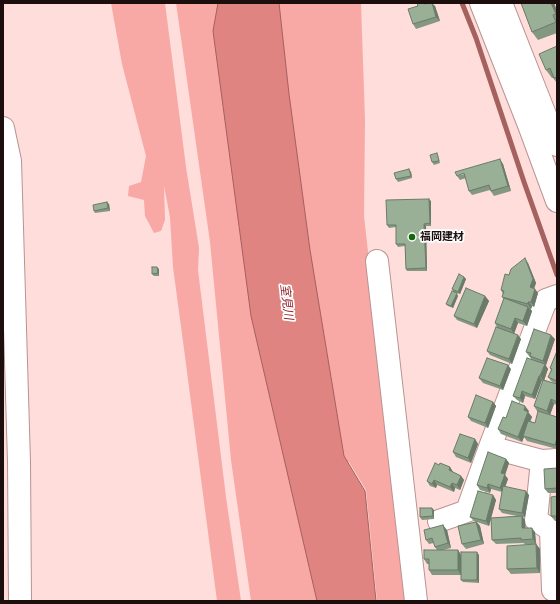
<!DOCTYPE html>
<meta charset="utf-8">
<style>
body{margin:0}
#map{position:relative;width:560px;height:604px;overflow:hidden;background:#fedddb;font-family:Signika,sans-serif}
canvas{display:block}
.frame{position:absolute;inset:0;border:4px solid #1b0e0d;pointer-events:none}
</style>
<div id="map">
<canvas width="560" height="604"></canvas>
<div class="frame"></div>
</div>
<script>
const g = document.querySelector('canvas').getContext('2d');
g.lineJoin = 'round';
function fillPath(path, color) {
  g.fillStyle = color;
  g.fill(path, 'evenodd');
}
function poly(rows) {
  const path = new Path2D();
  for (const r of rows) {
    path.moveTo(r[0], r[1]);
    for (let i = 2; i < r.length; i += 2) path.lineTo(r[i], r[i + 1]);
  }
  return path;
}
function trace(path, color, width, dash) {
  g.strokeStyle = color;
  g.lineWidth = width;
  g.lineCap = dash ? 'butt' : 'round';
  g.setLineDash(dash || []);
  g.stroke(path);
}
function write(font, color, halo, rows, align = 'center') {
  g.font = font + ' Signika,"Noto Sans JP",sans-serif';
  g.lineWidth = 3.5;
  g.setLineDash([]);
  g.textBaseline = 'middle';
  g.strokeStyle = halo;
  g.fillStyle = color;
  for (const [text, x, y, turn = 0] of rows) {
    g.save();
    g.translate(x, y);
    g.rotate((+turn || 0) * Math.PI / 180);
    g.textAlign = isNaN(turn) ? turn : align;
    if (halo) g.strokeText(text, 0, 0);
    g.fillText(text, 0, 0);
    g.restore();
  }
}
const green = poly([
 [111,3,165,3,186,167,199,248,198,270,226,497,241,601,217,601,184,349,173,267,170,217,164,186,165,220,161,231,154,233,145,216,144,200,128,196,129,186,141,182,146,156,122,64],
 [176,3,226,3,323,601,251,601,231,460,210,242],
 [272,3,361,3,365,120,364,216,407,601,377,601,366,490,349,462,335,460]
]);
const water = poly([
 [218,3,279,3,289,94,310,250,344,456,365,491,376,601,317,601,251,316,213,31,218,3]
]);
const stream = poly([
 [462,3,476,38,524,182,557,275]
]);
const minor = poly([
 [481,3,529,125,557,201],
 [501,3,557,145],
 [3,128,10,161,19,462,20,601],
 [377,261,416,601],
 [490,447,542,461,557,460],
 [542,461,536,520,551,530,553,590,557,589],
 [439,521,467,511,490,447,546,300,557,296]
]);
const wall = poly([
 [418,3,424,3,424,4,435,6,440,21,416,29,413,24],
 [521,3,554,3,557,11,557,33,538,40,532,32],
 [557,46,557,83,553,78,552,78,546,70],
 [438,155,440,163,434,165,432,162],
 [503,164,511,191,494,196,490,190,472,195,469,191,466,178,460,180,457,176],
 [411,172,412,178,398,182,396,179],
 [431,201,431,226,426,226,427,271,407,271,406,269,405,246,398,247,396,244,396,227,389,228,387,225],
 [109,204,110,211,95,213,94,211],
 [528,263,536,283,534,288,538,293,534,307,532,306,531,309,530,308,532,311,527,326,518,323,514,333,521,339,512,364,490,355,487,351,497,327,495,323,504,298,502,297,503,294,501,290,509,275],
 [159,269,159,276,154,276,152,274],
 [464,277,466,279,460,294,454,292,452,289],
 [458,296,453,308,448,306,446,304],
 [485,296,489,301,477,328,457,320,454,316],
 [555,339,546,365,545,365,548,369,544,380,557,384,557,405,554,404,550,415,557,417,557,449,527,441,524,437,522,442,501,434,498,429,506,418,529,411,528,412,532,417,530,421,535,423,538,411,537,411,534,406,543,381,542,380,535,399,525,396,523,403,517,400,513,396,532,360,526,352],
 [557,351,557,384,551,381,548,377,551,370,550,368],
 [511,369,503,390,483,383,479,378],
 [493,402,496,406,488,428,471,421,468,417],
 [475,439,478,444,471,463,456,457,453,452],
 [506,459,509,463,505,475,508,479,505,487,529,495,525,517,523,517,525,520,525,528,535,532,536,544,525,544,523,543,496,544,492,540,491,518,489,526,477,522,480,526,484,544,466,549,462,544,476,522,474,521,470,517,493,495,496,500,491,518,517,516,502,513,499,509,502,492,491,489,490,493,480,490,477,485],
 [439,465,450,467,453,472,461,476,464,480,460,490,455,488,454,492,437,485,436,488,430,486,427,481],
 [557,468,557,493,548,493,545,489],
 [557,496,557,521,555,521,551,516],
 [434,510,434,519,422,520,420,517],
 [447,530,451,548,443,550,458,550,461,555,479,555,479,583,463,582,461,580,461,575,432,575,429,570,429,564,427,564,424,559,437,550,435,547,434,543,429,544,426,540],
 [536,544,540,549,540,573,511,574,507,569]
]);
const shadedWall = poly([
 [432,3,435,6,440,21,436,17],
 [551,3,554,3,557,11,557,15],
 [500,159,503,164,511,191,508,186],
 [409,169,411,172,412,178,411,176],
 [429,199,431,201,431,226,430,223],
 [107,202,109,204,110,211,108,208],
 [424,224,426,226,427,271,426,268],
 [525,258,528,263,536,283,533,292,530,287],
 [157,267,159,269,159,276,158,273],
 [464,277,466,279,460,294,458,292],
 [535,289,538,293,534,307,531,302],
 [457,293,458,296,453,308,451,306],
 [485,296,489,301,477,328,474,324],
 [528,302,532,306,531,309,528,304],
 [528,307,532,311,527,326,523,321],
 [515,318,518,323,514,334,511,329],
 [518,335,521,339,512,364,509,359],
 [551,335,555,339,546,365,543,361],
 [545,364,548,369,544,381,540,376],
 [508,365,511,369,503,390,500,386],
 [539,376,542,380,535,399,532,395],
 [522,391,525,396,523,403,520,398],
 [551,399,554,404,550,415,547,411],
 [493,402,496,406,488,428,485,423],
 [525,406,529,411,527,415,524,410],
 [528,412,532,417,522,442,518,437],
 [557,438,557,448,555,445],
 [475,439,478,444,471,463,468,458],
 [506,459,509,463,505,475,508,479,503,493,500,488,501,473],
 [450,467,453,472,452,475,449,470],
 [461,476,464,480,460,490,457,485],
 [434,480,437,485,436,488,432,484],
 [452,483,455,488,454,492,450,487],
 [488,484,491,489,490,493,487,488],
 [526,491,529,495,525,517,522,513],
 [493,495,496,500,489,526,486,521],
 [432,508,434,510,434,519,433,516],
 [522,516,525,520,526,533,522,528],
 [476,522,480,526,484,544,481,540],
 [443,525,447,530,451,548,448,543],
 [532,528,535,532,536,544,533,539],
 [536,544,540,549,540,573,537,568],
 [458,550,461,555,461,575,458,570],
 [477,552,479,555,479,583,477,580]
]);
const building = poly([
 [417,3,423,3,424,4,428,3,432,3,436,17,413,24,408,9,418,6,417,3],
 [521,3,551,3,556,14,553,15,556,22,532,32,521,3],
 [557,46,557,77,554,78,550,68,546,70,539,54,557,46],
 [437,153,439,161,432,162,430,155,437,153],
 [500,159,508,186,491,191,489,185,469,191,464,173,457,176,455,172,500,159],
 [409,169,411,176,396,179,394,173,409,169],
 [429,199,430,223,424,224,426,268,406,269,405,244,396,244,396,225,387,225,386,200,429,199],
 [107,202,108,208,94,211,93,205,107,202],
 [525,258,533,279,530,287,535,289,531,302,528,302,528,304,502,297,504,291,501,290,505,274,509,275,511,269,525,258],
 [152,267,157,267,158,273,152,274,152,267],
 [459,274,464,277,458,292,452,289,459,274],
 [466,288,485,296,474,324,454,316,466,288],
 [452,291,457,293,451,306,446,304,452,291],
 [504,298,528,307,523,321,515,318,511,329,495,323,504,298],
 [496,327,518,335,509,359,487,351,496,327],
 [534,329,551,335,543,361,530,356,531,353,526,352,534,329],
 [557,351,557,381,548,377,552,369,550,368,557,351],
 [487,358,508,365,500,386,479,378,487,358],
 [527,358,545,364,540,376,539,376,532,395,522,391,520,398,513,396,527,358],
 [543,380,557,384,557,402,551,399,547,411,534,406,543,380],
 [476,395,493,402,485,423,468,417,476,395],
 [512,401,525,406,524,410,528,412,518,437,498,429,503,417,506,418,512,401],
 [538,411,557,417,557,438,555,445,523,436,528,421,535,423,538,411],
 [460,434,475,439,468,458,453,452,460,434],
 [488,452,506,459,501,473,505,474,500,488,488,484,487,488,477,485,488,452],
 [435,463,439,465,440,463,450,467,449,470,461,476,457,485,452,483,450,487,434,480,432,484,427,481,435,463],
 [557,468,557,488,545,489,544,469,557,468],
 [503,486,526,491,522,513,499,509,503,486],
 [478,491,493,495,486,521,470,517,478,491],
 [557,496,557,516,551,516,551,497,557,496],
 [420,508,432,508,433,516,420,517,420,508],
 [522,516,522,528,532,528,533,539,521,540,521,538,492,540,491,518,522,516],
 [476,522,481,540,462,544,458,526,476,522],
 [443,525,448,543,435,547,432,538,426,540,424,530,443,525],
 [536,544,537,568,507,569,507,546,536,544],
 [424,550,458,550,458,570,429,570,429,559,424,559,424,550],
 [461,552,477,552,477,580,461,580,461,552]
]);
const markers = [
 [412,237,4,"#13680c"]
];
const poiNames = [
 ["福岡建材",420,237]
];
const waterNames = [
 ["室見川",286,302,83]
];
fillPath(green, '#f8a8a5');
fillPath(water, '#df8481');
trace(water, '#a4615e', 1);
trace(stream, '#a4615e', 5);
trace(minor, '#b89391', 24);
trace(minor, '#fff', 22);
fillPath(wall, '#849781');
fillPath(shadedWall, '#6b7b69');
fillPath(building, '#99b096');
trace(building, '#6b7b69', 1);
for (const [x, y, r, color] of markers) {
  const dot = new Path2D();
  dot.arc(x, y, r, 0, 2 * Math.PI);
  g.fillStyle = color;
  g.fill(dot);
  trace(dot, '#fff', 1.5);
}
write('bold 11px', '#1b0e0d', '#fff', poiNames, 'left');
write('italic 12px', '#90242c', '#fff', waterNames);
</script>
